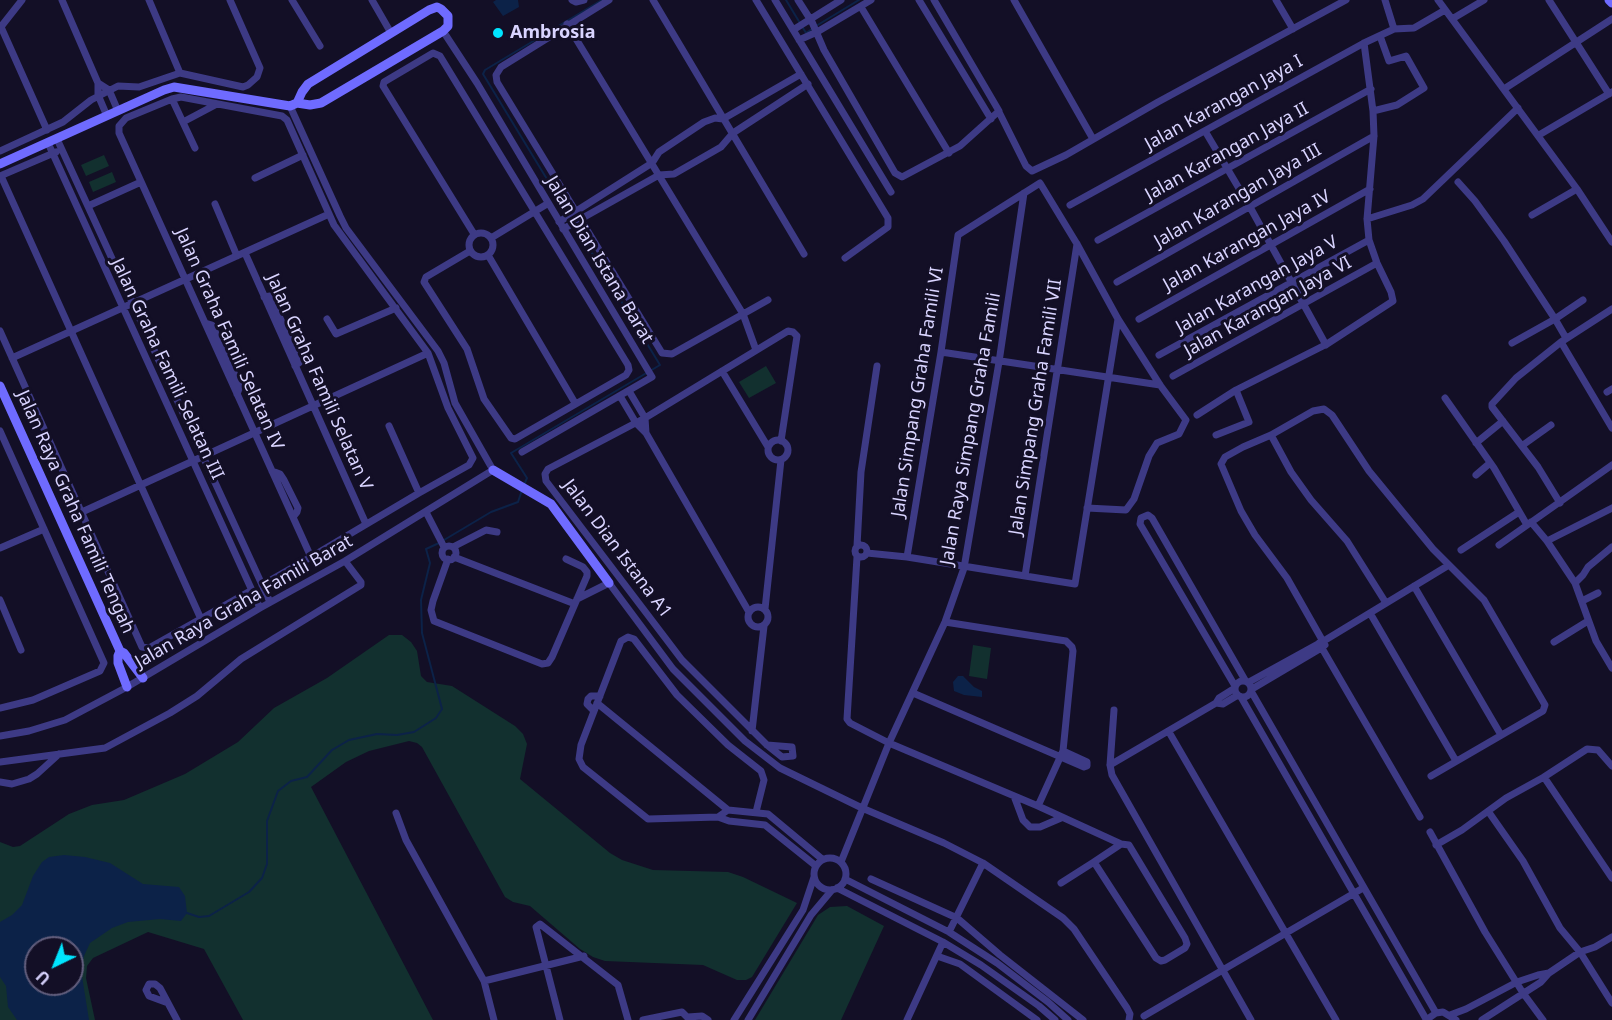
<!DOCTYPE html>
<style>
body{margin:0}
#map{position:relative;width:1612px;height:1020px;overflow:hidden;background:#130f26;font-family:"Noto Sans",sans-serif}
canvas{display:block}
.north{position:absolute;left:24px;top:936px;width:60px;height:60px;box-sizing:border-box;background:#130f26;border:2px solid #625e7d;border-radius:50%;rotate:223deg;font-size:16px;font-weight:700;line-height:24px;text-align:center;color:#d9d4ff}
.north::after{content:'';display:block;margin:auto;width:21px;height:27px;background:#00e5ff;clip-path:polygon(50% 0,100% 100%,50% 72%,0 100%)}
</style>
<div id="map">
<canvas width="1612" height="1020"></canvas>
<div class="north">U</div>
</div>
<script>
const g = document.querySelector('canvas').getContext('2d');
g.lineJoin = 'round';
function fillPath(path, color) {
  g.fillStyle = color;
  g.fill(path, 'evenodd');
}
function poly(rows) {
  const path = new Path2D();
  for (const r of rows) {
    if (r.length === 3) {
      path.moveTo(r[0] + r[2], r[1]);
      path.arc(r[0], r[1], r[2], 0, 2 * Math.PI);
      continue;
    }
    path.moveTo(r[0], r[1]);
    for (let i = 2; i < r.length; i += 2) path.lineTo(r[i], r[i + 1]);
  }
  return path;
}
function trace(path, color, width, dash) {
  g.strokeStyle = color;
  g.lineWidth = width;
  g.lineCap = dash ? 'butt' : 'round';
  g.setLineDash(dash || []);
  g.stroke(path);
}
function write(font, color, halo, rows, align = 'center') {
  g.font = font + ' "Noto Sans",sans-serif';
  g.lineWidth = 6;
  g.setLineDash([]);
  g.textBaseline = 'middle';
  g.strokeStyle = halo;
  g.fillStyle = color;
  for (const [text, x, y, turn = 0] of rows) {
    g.save();
    g.translate(x, y);
    g.rotate((+turn || 0) * Math.PI / 180);
    g.textAlign = isNaN(turn) ? turn : align;
    if (halo) g.strokeText(text, 0, 0);
    g.fillText(text, 0, 0);
    g.restore();
  }
}
const green = poly([
 [104,155,109,166,86,176,81,165],
 [112,172,116,182,93,192,89,182],
 [766,366,776,383,749,398,739,382],
 [389,635,402,635,411,642,417,651,421,676,427,682,452,686,515,726,523,734,527,744,520,779,610,853,622,860,653,870,728,872,743,877,797,903,752,977,746,980,737,980,703,965,605,961,593,957,580,949,530,906,513,902,505,897,422,747,417,743,409,741,369,751,346,762,311,787,433,1020,243,1020,204,949,148,932,93,958,87,966,86,978,95,1020,0,1020,0,842,13,847,20,846,69,814,92,805,124,800,185,774,238,742,274,708,327,678],
 [36,948,72,948,72,984,36,984],
 [973,645,991,648,987,679,969,676],
 [847,906,884,926,841,1020,755,1020,818,915,830,907]
]);
const water = poly([
 [496,0,518,0,519,7,503,16,493,2],
 [958,676,963,676,974,687,982,691,982,697,964,695,954,691,953,682],
 [64,855,85,857,110,863,143,884,179,887,185,896,187,913,181,921,160,919,128,922,112,928,90,943,84,956,81,970,89,1020,17,1020,8,1007,6,986,0,977,0,922,12,915,22,905,33,876,42,862,49,857],
 [36,948,72,948,72,984,36,984]
]);
const stream = poly([
 [786,0,806,33,812,29],
 [816,26,859,0],
 [524,485,527,478,511,453,660,365,483,74,485,70,602,0],
 [444,540,491,512,518,502,522,490],
 [187,913,199,917,209,916,249,892,262,878,267,864,267,821,278,791,291,781,307,777,332,750,349,740,377,734,397,735,414,732,436,718,442,709,422,633,421,600,430,563,426,549,439,543]
]);
const street = poly([
 [62,0,98,83,98,95,107,116],
 [149,0,180,73],
 [292,0,320,46],
 [372,0,391,33],
 [572,0,576,2,584,0],
 [609,0,501,67,496,75,497,82,662,353,672,354,768,300],
 [653,0,804,254],
 [756,0,888,218,888,227,845,258],
 [775,0,891,192],
 [798,0,812,22,824,50,895,173,902,177,960,146,999,111,934,0],
 [919,0,991,119],
 [1014,0,1093,139],
 [1276,0,1293,29],
 [1385,0,1394,29],
 [1438,0,1577,189,1612,242],
 [1549,0,1609,94],
 [861,7,949,153],
 [1452,19,1484,0],
 [567,24,743,314,756,350],
 [1,27,47,130],
 [0,28,22,0],
 [793,30,841,0],
 [443,31,477,83,652,377,522,452],
 [799,40,817,32,871,0],
 [98,83,109,90,118,111],
 [1504,89,1612,19],
 [172,99,195,148],
 [1373,111,1397,105,1424,88,1406,56,1389,61,1380,36],
 [999,112,1026,166,1032,171,1066,155,1158,102,1346,0],
 [723,119,801,74],
 [183,122,217,104],
 [1205,131,1250,207,1326,345],
 [1539,135,1612,92],
 [57,139,270,602],
 [48,143,260,608],
 [0,151,63,122,91,100,118,86,139,87,180,73,243,87,248,85,257,77,260,68,230,0],
 [652,163,659,152,704,122,715,118,723,119],
 [659,175,674,174,721,147,733,133,808,84],
 [0,176,56,152],
 [1,176,201,619],
 [255,178,303,155],
 [1458,182,1475,201,1504,241,1555,319,1512,343],
 [215,204,237,256],
 [1070,205,1364,43,1394,29,1414,28,1445,10],
 [88,206,141,182],
 [1532,215,1577,189],
 [1367,219,1412,205,1423,199,1518,108],
 [559,222,652,163],
 [563,229,659,175],
 [481,245,12],
 [491,238,547,204],
 [1098,240,1371,89],
 [470,251,426,277,424,282,467,349,484,399,511,438,515,439,626,375,629,370,628,365,440,56,433,53,384,82,383,86,474,234],
 [245,253,366,524],
 [488,255,575,403],
 [1117,282,1374,136],
 [264,297,270,296,300,362,295,366],
 [327,319,336,334,396,308],
 [1139,319,1370,189],
 [205,323,212,325,240,386,237,394],
 [0,331,142,647,149,648,252,590],
 [1566,338,1555,319,1583,300],
 [1561,342,1612,428],
 [941,352,1160,385],
 [1159,355,1369,240],
 [12,358,329,214],
 [722,371,768,447],
 [1173,376,1377,263],
 [1607,392,1612,389],
 [620,396,636,423,646,433,645,418,629,391],
 [1445,398,1494,468,1527,525],
 [1197,415,1236,390,1327,344,1393,301,1391,292,1377,263,1369,240,1367,219,1374,136,1373,111,1364,43],
 [389,426,419,493],
 [0,431,104,663,100,671,33,700,0,708],
 [646,433,749,612],
 [1216,435,1249,422,1236,390],
 [1271,435,1291,472,1311,500,1347,541,1386,603],
 [778,450,10],
 [1476,443,1503,421],
 [1523,445,1551,425],
 [272,471,280,474,284,480,298,508,297,512,293,517],
 [1476,475,1490,463],
 [1560,503,1538,467,1492,407,1492,404,1516,378,1561,342,1612,309],
 [82,512,428,353],
 [426,512,444,547],
 [1531,522,1547,541,1575,583,1596,641,1612,668],
 [1547,541,1612,508],
 [861,551,6],
 [1499,545,1612,465],
 [857,546,861,472,877,366],
 [449,553,7],
 [453,547,486,530,497,532],
 [0,548,44,529],
 [1461,550,1519,512],
 [867,553,907,557,1075,584,1118,319],
 [454,557,575,604],
 [857,557,847,719,850,723,889,743,1038,806,1121,844,1129,845,1185,938,1187,944,1185,948,1165,960,1161,961,1156,958,1094,862,1061,883],
 [907,557,941,352,958,235,1040,183,1077,244,1118,319,1160,385,1186,420,1179,434,1157,443,1149,456,1134,499,1126,510,1087,508],
 [448,559,433,601,431,610,434,621,542,664,548,663,552,657,587,576,587,572,583,567,566,559],
 [1025,576,1077,244],
 [1575,583,1583,575,1588,567,1612,547],
 [262,585,311,557,419,493,469,465,473,458,448,408,428,353,334,225,287,120,282,116,181,97,172,99,126,118,119,126,119,133,311,557],
 [1414,586,1501,735],
 [577,599,609,583,673,669,745,741,780,768,862,808,944,843,983,863,1063,918,1074,929,1127,1008,1130,1014,1129,1020],
 [0,600,21,650],
 [1582,601,1598,593],
 [758,617,10],
 [765,609,781,460],
 [1370,613,1456,761],
 [945,622,1066,641,1072,647,1073,651,1063,751,1038,806],
 [1554,642,1588,621],
 [1319,643,1420,817],
 [1325,645,1287,578,1255,535,1241,511,1221,464,1225,457,1243,447,1271,435,1313,411,1324,409,1332,415,1369,471,1433,549,1484,600,1545,705,1543,711,1431,776],
 [1243,689,8],
 [1249,682,1327,639,1449,565],
 [1235,686,1140,524,1141,518,1148,515,1152,518,1245,680],
 [1235,688,1219,698,1216,703,1223,704,1238,695],
 [1252,689,1323,647],
 [1251,691,1436,1013],
 [913,693,1084,767,1087,766,1087,762,1063,751],
 [1241,697,1426,1019],
 [597,703,728,810],
 [1114,710,1110,765,1112,775,1251,1020],
 [594,711,587,704,588,699,591,696,600,696],
 [752,731,764,626],
 [1169,732,1336,1020],
 [0,736,29,731,65,720,127,687,260,608,345,561,493,470,455,403,444,363,438,351,346,228,340,216,290,106],
 [767,745,792,747,793,756,782,757,767,745,682,660,546,481,545,474,548,469,645,418,788,331,793,332,797,336,781,441],
 [0,762,105,748,170,713,197,696,241,659,361,585,361,582,345,561],
 [1110,765,1216,703],
 [1544,777,1612,878],
 [0,782,12,784,29,779,37,774,59,754],
 [1014,796,1023,820,1030,827,1040,827,1061,818],
 [1488,811,1523,861,1560,928,1580,952,1612,1003],
 [756,812,764,780,761,771,728,745,677,695,634,639,628,637,621,641,581,745,579,759,583,767,648,819,718,817,729,821,765,825,816,866],
 [396,813,406,840,484,981,494,1020],
 [718,817,728,810,768,814,822,859],
 [1430,832,1485,932,1523,993,1543,1020],
 [1436,845,1462,830,1506,798,1544,777,1587,749,1598,750,1612,766],
 [830,874,16],
 [841,862,889,743,945,622,964,568,999,362,1024,193],
 [1094,862,1121,844],
 [845,879,949,932,997,963,1048,1002,1068,1020],
 [871,879,957,918,1000,955,1083,1020],
 [837,888,943,942,981,965,1039,1006,1055,1020],
 [949,932,983,863],
 [937,956,960,964,1037,1020],
 [1549,973,1580,952,1595,947,1612,937],
 [484,981,584,956],
 [168,1003,149,996,146,990,149,984,155,984,160,988,168,1003,177,1020],
 [1450,1015,1466,1009,1517,982,1538,975,1549,973,1541,982,1482,1020],
 [1144,1016,1363,888],
 [688,1017,702,1016,708,1020],
 [560,1020,536,927,540,924,618,985,628,1020],
 [643,1020,682,1012,690,1020],
 [734,1020,803,910,814,877],
 [748,1020,811,915,832,890],
 [907,1020,943,942],
 [1426,1020,1436,1013,1443,1012,1456,1020]
]);
const secondary = poly([
 [1609,0,1612,3],
 [0,164,164,90,174,87,290,106,297,103,310,105,321,103,443,31,448,26,448,16,441,9,437,7,429,10,308,84,302,92,297,103],
 [0,386,120,651,124,653,143,678],
 [493,470,551,504,609,583],
 [120,651,118,656,118,663,127,687]
]);
const markers = [
 [498,33,6,"#00e5ff"]
];
const poiNames = [
 ["Ambrosia",510,33]
];
const streetNames = [
 ["Jalan Karangan Jaya I",1224,103,-29],
 ["Jalan Karangan Jaya II",1227,152,-29],
 ["Jalan Karangan Jaya III",1238,196,-30],
 ["Jalan Karangan Jaya IV",1247,241,-29],
 ["Jalan Dian Istana Barat",599,260,59],
 ["Jalan Karangan Jaya V",1257,285,-29],
 ["Jalan Karangan Jaya VI",1268,307,-29],
 ["Jalan Graha Famili Selatan IV",229,339,66],
 ["Jalan Graha Famili Selatan III",167,369,65],
 ["Jalan Graha Famili Selatan V",319,382,66],
 ["Jalan Simpang Graha Famili VI",918,392,-81],
 ["Jalan Simpang Graha Famili VII",1036,407,-81],
 ["Jalan Raya Simpang Graha Famili",971,429,-80],
 ["Jalan Raya Graha Famili Tengah",75,512,66],
 ["Jalan Dian Istana A1",617,549,53],
 ["Jalan Raya Graha Famili Barat",244,602,-30]
];
fillPath(green, '#12302f');
fillPath(water, '#0c2248');
trace(stream, '#0c2248', 2);
trace(street, '#3d3a85', 7);
trace(secondary, '#6f6bff', 9);
for (const [x, y, r, color] of markers) {
  const dot = new Path2D();
  dot.arc(x, y, r, 0, 2 * Math.PI);
  g.fillStyle = color;
  g.fill(dot);
  trace(dot, '#130f26', 2);
}
write('bold 18px', '#d9d4ff', '#130f26', poiNames, 'left');
write('18px', '#d9d4ff', '#130f26', streetNames);
</script>
